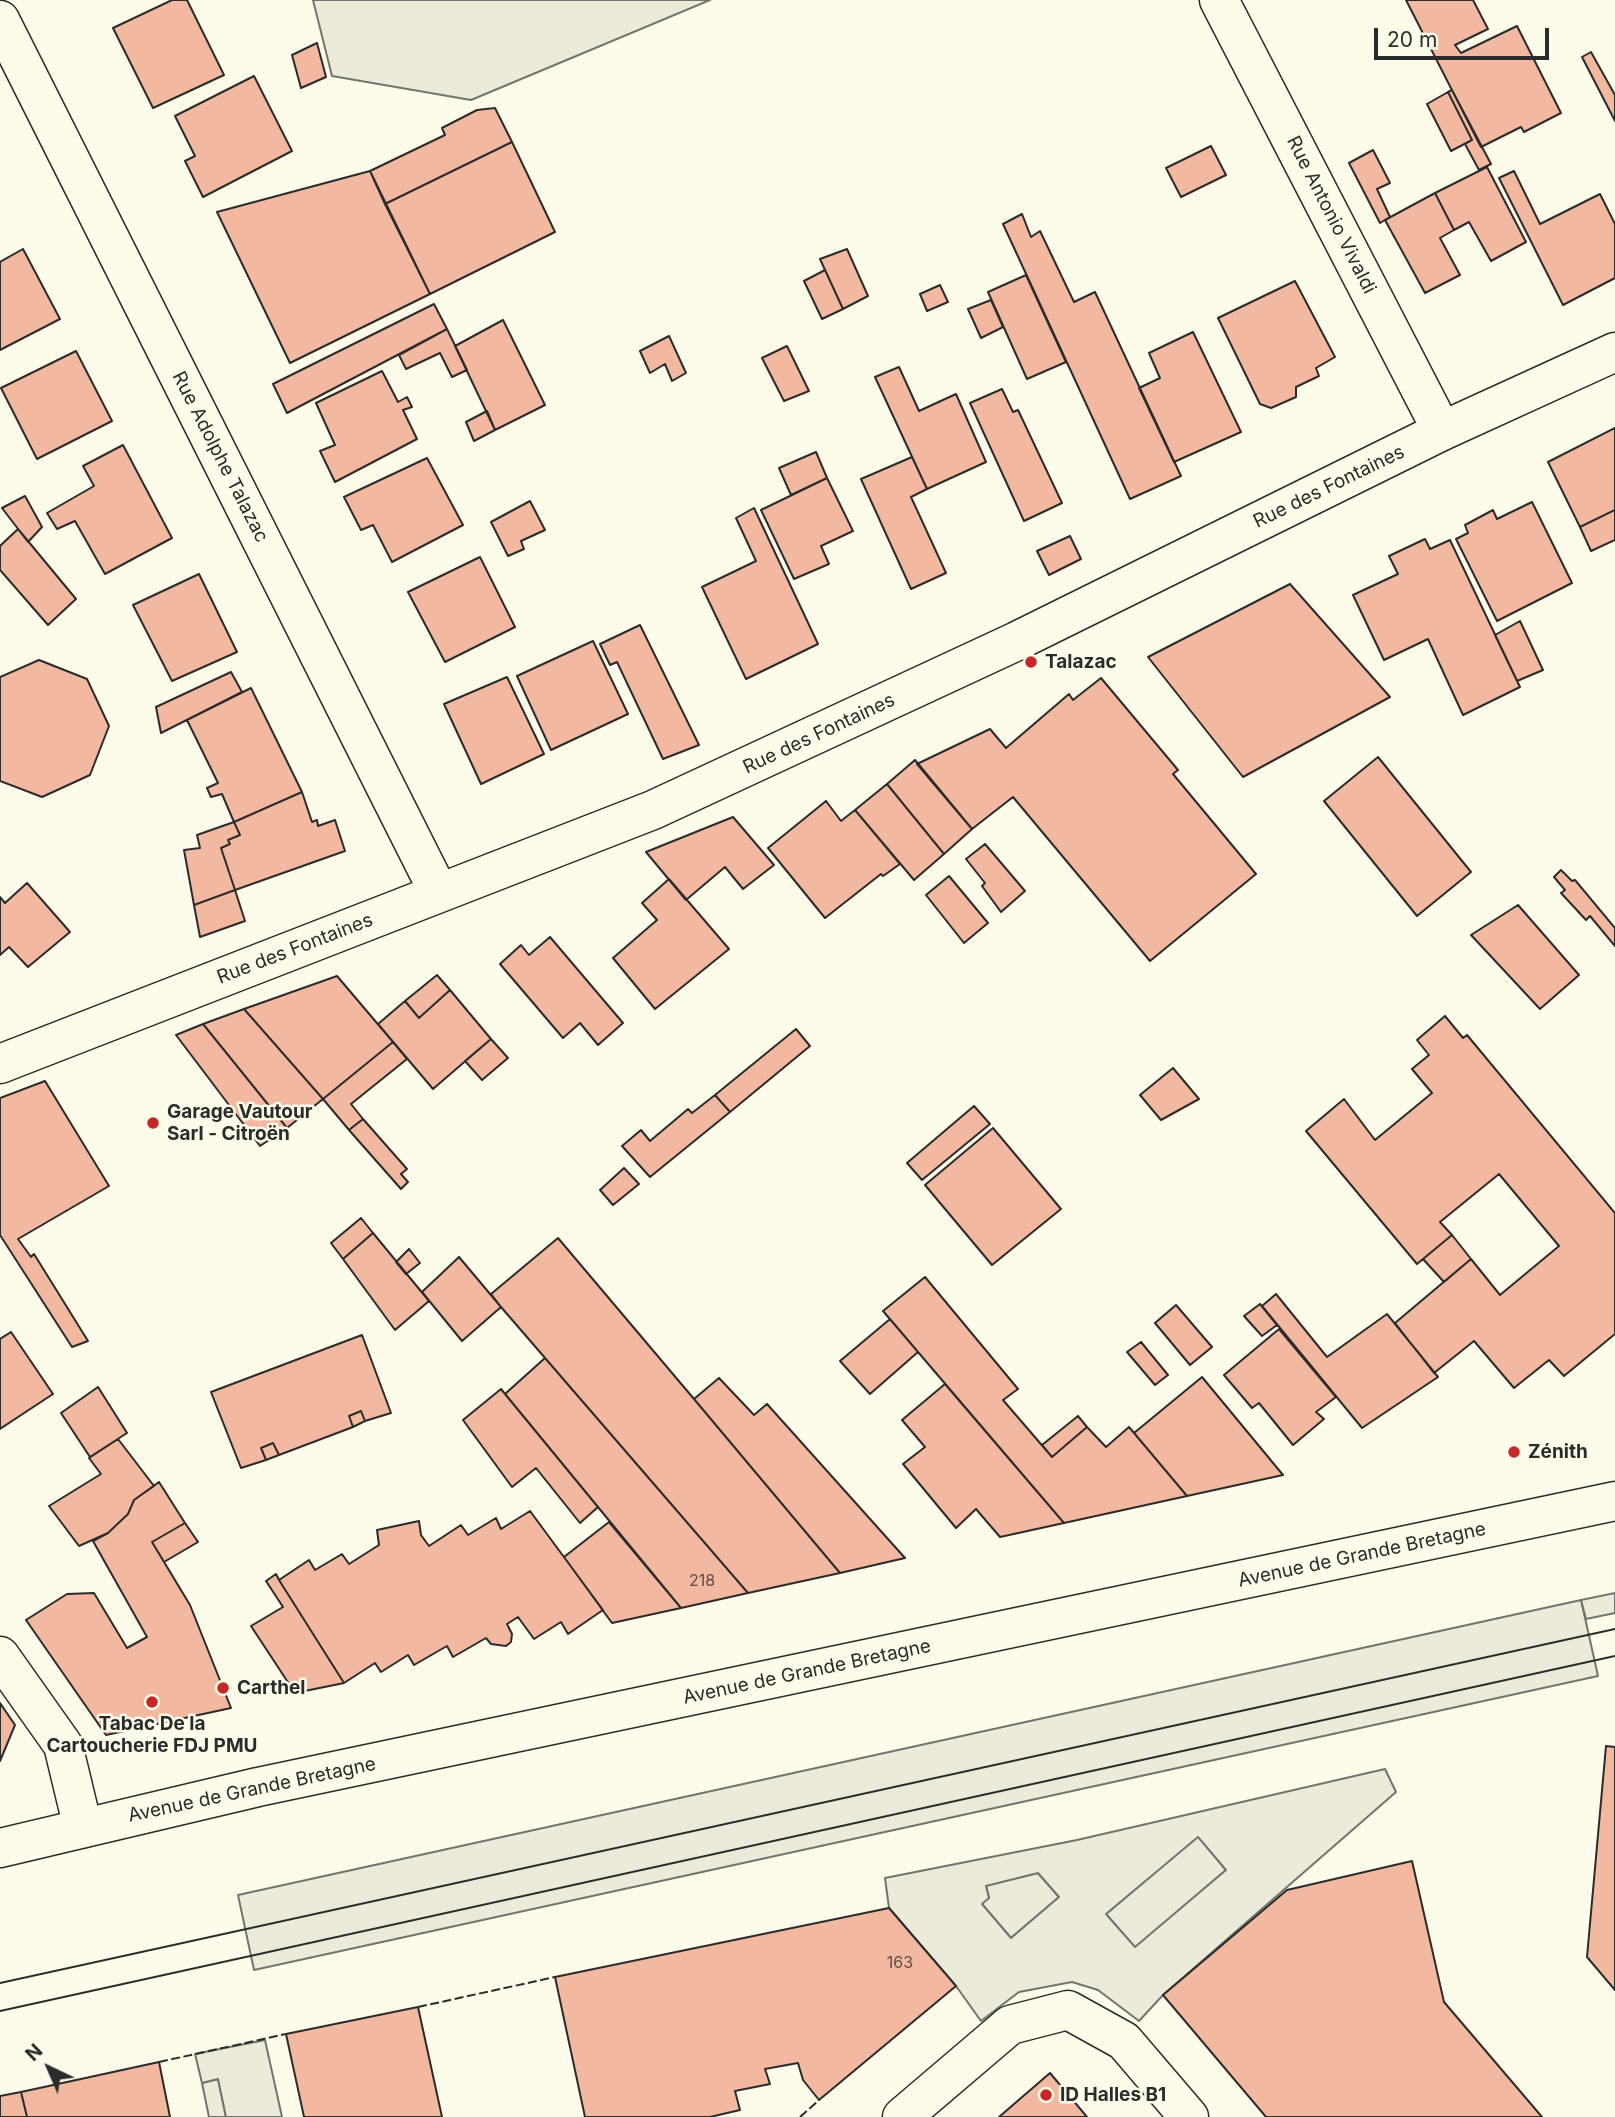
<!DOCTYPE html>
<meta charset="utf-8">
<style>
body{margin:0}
#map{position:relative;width:1615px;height:2117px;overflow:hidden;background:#fdfbea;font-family:Inter,sans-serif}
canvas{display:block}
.north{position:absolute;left:14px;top:2033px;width:70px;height:70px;-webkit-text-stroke:5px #fdfbea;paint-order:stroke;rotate:316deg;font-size:19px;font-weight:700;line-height:28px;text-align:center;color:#2b2b2b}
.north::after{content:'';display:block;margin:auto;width:24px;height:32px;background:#2b2b2b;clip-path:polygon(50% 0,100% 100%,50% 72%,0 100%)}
.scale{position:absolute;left:1374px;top:28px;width:175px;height:32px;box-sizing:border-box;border:4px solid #2b2b2b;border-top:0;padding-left:9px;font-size:21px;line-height:24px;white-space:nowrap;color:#2b2b2b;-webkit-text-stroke:5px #fdfbea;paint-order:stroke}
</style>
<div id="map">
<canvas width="1615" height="2117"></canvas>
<div class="north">N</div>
<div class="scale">20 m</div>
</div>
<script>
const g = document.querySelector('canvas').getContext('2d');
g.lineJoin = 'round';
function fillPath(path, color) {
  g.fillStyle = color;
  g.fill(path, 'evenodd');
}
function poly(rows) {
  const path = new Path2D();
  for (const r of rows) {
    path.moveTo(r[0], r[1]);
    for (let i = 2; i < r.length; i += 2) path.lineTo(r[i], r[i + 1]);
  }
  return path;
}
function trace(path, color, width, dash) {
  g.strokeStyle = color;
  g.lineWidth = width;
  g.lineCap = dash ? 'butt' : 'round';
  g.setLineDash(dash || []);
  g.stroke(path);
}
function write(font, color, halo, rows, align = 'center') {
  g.font = font + ' Inter,sans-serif';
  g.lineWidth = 5;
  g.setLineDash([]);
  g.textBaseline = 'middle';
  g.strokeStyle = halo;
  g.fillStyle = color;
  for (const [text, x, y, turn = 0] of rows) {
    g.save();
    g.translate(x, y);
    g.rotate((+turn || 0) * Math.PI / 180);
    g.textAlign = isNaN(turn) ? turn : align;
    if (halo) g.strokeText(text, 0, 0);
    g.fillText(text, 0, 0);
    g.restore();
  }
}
const green = poly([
 [313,0,710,0,471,100,332,76,313,0],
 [1581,1600,1598,1676,254,1970,238,1895,1581,1600],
 [1198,1836,1226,1870,1135,1948,1106,1914,1198,1836],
 [1038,1873,1059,1897,1011,1938,981,1903,989,1898,986,1885,1038,1873],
 [218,2079,226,2117,209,2117,202,2083,218,2079]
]);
const parking = poly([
 [1615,1593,1615,1613,1586,1619,1581,1600,1615,1593],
 [1385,1769,1396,1792,1163,1995,1139,2021,1098,1990,1072,1982,1019,1992,981,2021,956,1986,889,1908,885,1878,1077,1840,1385,1769],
 [1198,1837,1226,1870,1135,1947,1106,1914,1198,1837],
 [1038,1873,1059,1897,1011,1938,982,1904,989,1898,986,1886,1038,1873],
 [265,2040,282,2117,226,2117,218,2079,202,2083,195,2054,265,2040]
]);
const building = poly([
 [172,0,187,0,224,75,153,108,113,28,172,0],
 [1406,0,1473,0,1488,29,1455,45,1461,53,1517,26,1561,113,1524,132,1521,127,1481,147,1406,0],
 [317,43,326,77,301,88,292,55,317,43],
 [1591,52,1615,95,1615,121,1582,57,1591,52],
 [254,76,292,151,203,197,185,161,195,156,175,116,254,76],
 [1452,90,1491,164,1479,170,1465,144,1472,140,1448,92,1452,90],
 [1448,92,1472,140,1451,151,1427,104,1448,92],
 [495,108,512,142,385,204,370,171,445,135,442,128,477,110,495,108],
 [512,142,555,232,430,294,385,204,512,142],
 [1211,146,1226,175,1181,197,1166,168,1211,146],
 [1373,150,1390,183,1377,189,1390,217,1380,223,1349,163,1373,150],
 [1487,167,1526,242,1491,261,1469,222,1454,230,1435,193,1487,167],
 [370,171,430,294,290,363,217,212,370,171],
 [1514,171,1540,224,1600,194,1615,224,1615,278,1563,305,1499,178,1514,171],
 [1435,193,1454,230,1440,238,1460,275,1425,293,1385,220,1435,193],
 [1022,214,1031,237,1040,231,1074,302,1095,292,1181,476,1130,499,1003,224,1022,214],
 [23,249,60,319,0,350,0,262,23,249],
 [847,249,868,296,843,309,820,259,847,249],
 [825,270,843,309,822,319,804,281,825,270],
 [1026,275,1066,362,1027,379,988,292,1026,275],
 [1295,281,1335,357,1316,368,1319,376,1296,387,1296,397,1271,408,1260,404,1218,318,1295,281],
 [940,285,948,302,927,311,920,294,940,285],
 [991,300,1003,327,981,338,968,309,991,300],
 [434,304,447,329,287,413,273,384,434,304],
 [503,320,545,405,495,430,455,346,503,320],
 [447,329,467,370,452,377,440,353,406,369,399,355,447,329],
 [1193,332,1241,432,1174,462,1139,388,1160,378,1149,353,1193,332],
 [669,336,686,373,672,381,665,364,650,373,640,351,669,336],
 [787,346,809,391,784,401,762,358,787,346],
 [76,351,112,421,37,459,1,388,76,351],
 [899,367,919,411,956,394,986,462,927,489,875,377,899,367],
 [382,371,398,402,407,397,412,407,403,410,417,439,335,482,320,451,335,445,316,403,382,371],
 [1002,389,1013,412,1018,410,1062,503,1024,521,970,403,1002,389],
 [487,411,495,430,474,441,466,422,487,411],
 [1615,428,1615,510,1580,527,1548,462,1615,428],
 [123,445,172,538,105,574,75,521,57,529,47,513,94,486,83,466,123,445],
 [816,452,827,478,791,495,779,468,816,452],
 [912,457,927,489,911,497,946,573,911,589,861,479,912,457],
 [427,458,463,525,392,562,373,525,361,530,344,497,427,458],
 [827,478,853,531,821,546,829,564,794,579,761,510,827,478],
 [25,496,42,527,28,542,2,508,25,496],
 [530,501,545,530,521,541,524,549,508,556,491,522,530,501],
 [1532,502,1572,583,1497,621,1456,539,1468,533,1465,525,1493,510,1497,519,1532,502],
 [754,508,818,644,746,679,702,587,756,561,736,518,754,508],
 [1615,510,1615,540,1591,551,1580,527,1615,510],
 [18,529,76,599,48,625,0,570,0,546,18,529],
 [1070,536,1081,559,1049,575,1037,551,1070,536],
 [1425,539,1430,549,1450,540,1520,687,1463,715,1428,639,1384,660,1353,595,1398,574,1389,556,1425,539],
 [480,557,515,627,445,662,408,592,480,557],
 [199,574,237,652,172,681,133,605,199,574],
 [1290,584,1390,697,1243,777,1148,657,1290,584],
 [1520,621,1543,670,1517,681,1495,635,1520,621],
 [640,625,699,745,663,759,617,662,610,665,600,644,640,625],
 [593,641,628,714,551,750,517,676,593,641],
 [39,660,87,679,109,726,90,775,42,797,0,781,0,677,39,660],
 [231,672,242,692,161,733,156,707,231,672],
 [507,677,544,754,481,784,444,704,507,677],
 [1101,678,1178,770,1173,774,1256,874,1150,961,1013,797,972,829,917,764,990,729,1006,748,1069,694,1073,700,1101,678],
 [251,688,302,792,234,822,222,794,211,797,207,788,218,783,187,720,251,688],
 [1378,757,1471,872,1417,916,1324,801,1378,757],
 [915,760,972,829,944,854,887,784,915,760],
 [887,784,944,854,914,880,855,810,887,784],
 [302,792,312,822,317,820,318,826,335,820,345,851,235,890,221,848,230,844,228,840,240,835,234,822,302,792],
 [826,801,841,821,855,810,900,864,883,876,881,874,825,918,768,848,826,801],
 [733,817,774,865,743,889,725,867,686,900,646,852,733,817],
 [234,822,240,835,228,840,230,844,221,848,235,890,194,905,184,850,200,848,197,835,234,822],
 [985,844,1025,891,1001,912,982,886,985,883,966,859,985,844],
 [1561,870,1572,881,1575,880,1615,928,1615,946,1590,916,1586,920,1561,893,1565,890,1554,877,1561,870],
 [949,876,988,923,964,943,926,895,949,876],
 [669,879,729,949,655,1009,613,958,657,920,642,903,669,879],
 [27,883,70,932,28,967,9,947,0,955,0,897,5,903,27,883],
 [235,890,245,921,200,937,194,905,235,890],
 [1518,905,1579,975,1540,1009,1471,935,1518,905],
 [550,937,623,1023,598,1045,580,1023,563,1038,500,964,521,945,529,955,550,937],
 [437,975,450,990,419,1018,405,1001,437,975],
 [337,976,393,1042,323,1099,244,1009,337,976],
 [450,990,491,1039,433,1089,378,1024,405,1001,419,1018,450,990],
 [244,1009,323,1099,287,1128,203,1024,244,1009],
 [1445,1016,1463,1038,1467,1035,1615,1213,1615,1334,1564,1376,1549,1360,1514,1388,1474,1341,1434,1373,1395,1323,1471,1259,1500,1295,1559,1246,1499,1174,1440,1222,1452,1235,1417,1264,1306,1131,1344,1099,1375,1140,1432,1093,1412,1069,1429,1055,1417,1040,1445,1016],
 [203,1024,287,1128,260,1146,176,1035,203,1024],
 [796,1029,810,1046,730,1112,715,1095,796,1029],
 [491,1039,508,1058,482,1080,465,1061,491,1039],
 [393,1042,407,1059,351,1104,363,1119,349,1130,323,1099,393,1042],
 [1173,1068,1199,1099,1161,1120,1140,1095,1173,1068],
 [45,1081,109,1186,18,1239,31,1257,34,1254,88,1341,72,1347,0,1235,0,1098,45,1081],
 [715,1095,730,1112,650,1177,622,1146,641,1130,650,1141,688,1109,692,1113,715,1095],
 [974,1106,990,1124,922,1180,907,1163,974,1106],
 [363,1119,407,1169,401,1174,408,1182,401,1189,349,1130,363,1119],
 [993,1128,1061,1209,992,1265,925,1185,993,1128],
 [624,1168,639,1184,613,1205,600,1190,624,1168],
 [361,1218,373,1233,343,1259,331,1243,361,1218],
 [373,1233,429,1301,395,1330,343,1259,373,1233],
 [1452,1235,1471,1259,1444,1282,1423,1259,1452,1235],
 [558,1238,694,1399,840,1573,748,1593,501,1307,491,1294,558,1238],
 [409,1249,420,1263,406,1274,396,1262,409,1249],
 [459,1257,501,1307,462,1341,422,1292,459,1257],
 [925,1277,1018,1389,1003,1400,1052,1457,1087,1427,1106,1447,1129,1427,1187,1496,1064,1523,883,1311,925,1277],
 [1276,1294,1327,1357,1387,1314,1438,1377,1362,1428,1262,1306,1276,1294],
 [1260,1304,1277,1325,1262,1336,1244,1316,1260,1304],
 [1176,1305,1212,1347,1190,1365,1155,1323,1176,1305],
 [890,1319,918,1352,870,1394,840,1361,890,1319],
 [1279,1329,1336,1397,1316,1412,1324,1419,1293,1445,1259,1403,1252,1408,1224,1375,1279,1329],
 [11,1332,53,1394,0,1429,0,1339,11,1332],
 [362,1335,391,1413,365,1421,361,1411,349,1416,353,1427,279,1455,273,1443,261,1448,266,1460,241,1468,211,1392,362,1335],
 [1141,1342,1168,1375,1155,1385,1127,1352,1141,1342],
 [545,1358,748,1593,681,1608,505,1394,545,1358],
 [1202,1377,1283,1475,1187,1496,1134,1433,1202,1377],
 [719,1378,754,1415,767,1404,905,1558,840,1573,694,1399,719,1378],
 [945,1384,1064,1523,1000,1537,976,1509,956,1528,903,1464,925,1447,902,1420,945,1384],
 [98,1387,127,1433,90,1457,61,1413,98,1387],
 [501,1389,598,1507,580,1523,536,1468,512,1487,463,1420,501,1389],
 [361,1411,365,1421,353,1427,349,1416,361,1411],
 [1078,1416,1087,1427,1052,1457,1042,1445,1078,1416],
 [118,1439,154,1486,134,1500,128,1514,108,1533,79,1546,49,1506,101,1474,89,1458,118,1439],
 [273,1443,279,1455,266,1460,261,1448,273,1443],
 [159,1482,185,1523,152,1542,190,1605,231,1708,106,1735,26,1620,67,1594,94,1593,127,1648,147,1637,93,1541,108,1533,128,1514,134,1500,159,1482],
 [530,1511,603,1610,568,1634,561,1622,534,1639,518,1617,507,1624,512,1634,511,1642,506,1646,491,1644,486,1638,453,1657,447,1646,414,1665,408,1655,381,1672,375,1663,344,1683,279,1580,309,1560,315,1570,342,1554,349,1564,379,1545,377,1530,419,1521,421,1535,429,1546,461,1525,468,1535,496,1518,501,1529,530,1511],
 [609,1522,681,1608,612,1623,564,1557,609,1522],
 [185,1523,198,1542,164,1562,152,1542,185,1523],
 [276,1574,279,1580,344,1683,295,1693,251,1626,283,1607,266,1581,276,1574],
 [0,1703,15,1725,0,1761,0,1703],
 [1606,1746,1615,1747,1615,1990,1587,1957,1606,1746],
 [1412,1861,1444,2002,1542,2117,1266,2117,1163,1995,1287,1890,1412,1861],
 [889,1908,956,1986,819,2100,803,2080,798,2063,765,2069,770,2084,735,2091,740,2110,710,2117,585,2117,555,1977,889,1908],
 [418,2007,442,2117,304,2117,286,2034,418,2007],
 [159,2062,170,2117,27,2117,21,2092,159,2062],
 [1050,2073,1087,2117,999,2117,1050,2073],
 [21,2092,27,2117,0,2117,0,2096,21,2092]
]);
const minor = poly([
 [1219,0,1442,431],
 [0,20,439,893],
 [0,1064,653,810,1017,641,1442,431,1615,352],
 [0,1656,63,1745,83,1828],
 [902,2117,1010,2025,1068,2010,1124,2041,1189,2117]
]);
const major = poly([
 [0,1848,258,1787,1615,1501]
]);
const tram = poly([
 [0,1983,1615,1629],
 [0,2011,1615,1656]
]);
const fence = poly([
 [418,2007,555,1977],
 [159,2062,286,2034],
 [800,2117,819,2100]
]);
const markers = [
 [1031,662,7,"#c62828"],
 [153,1123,7,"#c62828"],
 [1514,1452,7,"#c62828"],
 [223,1688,7,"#c62828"],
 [152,1702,7,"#c62828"],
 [1046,2095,7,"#c62828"]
];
const numberNames = [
 ["218",702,1581],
 ["163",900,1963]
];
const streetNames = [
 ["Rue Antonio Vivaldi",1331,215,63],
 ["Rue Adolphe Talazac",220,457,63],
 ["Rue des Fontaines",1329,487,-26],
 ["Rue des Fontaines",819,734,-25],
 ["Rue des Fontaines",295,949,-21],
 ["Avenue de Grande Bretagne",1362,1555,-12],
 ["Avenue de Grande Bretagne",807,1672,-12],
 ["Avenue de Grande Bretagne",252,1790,-12]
];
const poiNames = [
 ["Talazac",1045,662],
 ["Garage Vautour",167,1112],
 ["Sarl - Citroën",167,1134],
 ["Zénith",1528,1452],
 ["Carthel",237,1688],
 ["Tabac De la",152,1724,"center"],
 ["Cartoucherie FDJ PMU",152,1746,"center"],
 ["ID Halles B1",1060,2095]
];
fillPath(green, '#ecebdb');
trace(green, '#74746e', 2);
fillPath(parking, '#eceadb');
trace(parking, '#74746e', 2);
fillPath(building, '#f2b8a0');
trace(building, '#2b2b2b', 2);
trace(minor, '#2b2b2b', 41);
trace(major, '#2b2b2b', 41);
trace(minor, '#fdfbea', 38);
trace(major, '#fdfbea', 38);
trace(tram, '#2b2b2b', 2);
trace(fence, '#2b2b2b', 2, [9, 3.5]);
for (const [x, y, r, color] of markers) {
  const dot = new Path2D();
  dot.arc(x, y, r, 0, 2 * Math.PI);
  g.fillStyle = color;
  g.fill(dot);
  trace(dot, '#fdfbea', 2.5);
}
write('16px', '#5d4e48', null, numberNames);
write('19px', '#2b2b2b', '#fdfbea', streetNames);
write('bold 19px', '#2b2b2b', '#fdfbea', poiNames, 'left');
</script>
